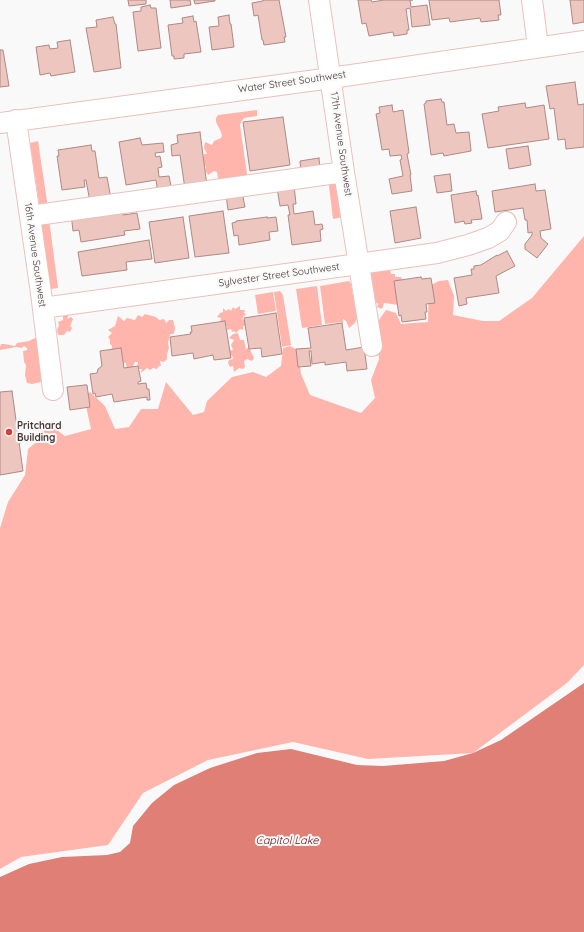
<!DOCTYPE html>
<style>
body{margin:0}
canvas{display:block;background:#f9f9f9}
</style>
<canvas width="584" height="932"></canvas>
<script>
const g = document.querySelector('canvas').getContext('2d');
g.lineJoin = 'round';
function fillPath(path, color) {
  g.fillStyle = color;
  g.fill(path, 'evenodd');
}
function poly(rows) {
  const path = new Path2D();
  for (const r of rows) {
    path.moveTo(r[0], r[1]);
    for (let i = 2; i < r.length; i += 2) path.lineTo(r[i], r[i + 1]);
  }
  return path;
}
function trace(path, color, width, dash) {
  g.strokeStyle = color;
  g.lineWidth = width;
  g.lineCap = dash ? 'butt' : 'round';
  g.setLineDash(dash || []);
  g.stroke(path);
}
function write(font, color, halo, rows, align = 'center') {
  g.font = font + ' Quicksand,sans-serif';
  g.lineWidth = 4;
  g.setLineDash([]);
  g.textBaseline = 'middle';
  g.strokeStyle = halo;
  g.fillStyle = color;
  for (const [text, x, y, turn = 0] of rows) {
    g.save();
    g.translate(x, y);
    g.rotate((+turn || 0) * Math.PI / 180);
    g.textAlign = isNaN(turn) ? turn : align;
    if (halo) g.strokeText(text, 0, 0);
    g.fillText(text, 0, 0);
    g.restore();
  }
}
const green = poly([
 [257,110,257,116,244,118,241,122,240,125,248,181,219,183,217,172,214,171,208,175,205,170,206,167,203,162,204,154,207,154,204,148,205,142,212,145,214,141,221,138,222,135,220,130,216,122,216,118,218,115],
 [38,141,48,208,40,209,30,143],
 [328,178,336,179,342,217,333,219],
 [49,219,58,288,51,289,41,221],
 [584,236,584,665,567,683,473,753,368,759,293,742,208,760,143,793,108,845,21,857,0,869,0,528,8,502,25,475,28,449,39,440,38,430,43,420,65,436,91,429,84,397,90,392,105,406,115,429,129,427,141,409,158,409,166,382,193,415,204,412,207,401,232,377,253,372,266,377,281,366,283,348,290,346,298,350,301,374,310,395,361,413,375,398,371,380,379,359,376,324,386,310,396,313,401,324,428,322,429,286,439,281,448,280,454,296,453,315,483,321,499,321,532,298],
 [364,267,398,267,390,270,391,274,395,274,395,277,401,277,403,283,399,305,384,303,382,309,377,307,378,304,375,302],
 [349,281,351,284,357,319,355,323,349,328,346,321,343,319,343,322,325,324,320,286],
 [317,286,322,325,302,328,296,289],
 [280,291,283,295,291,345,282,347,274,292],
 [273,292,276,311,258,314,255,295],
 [240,306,240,310,245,310,244,313,246,314,242,319,246,321,244,322,248,326,243,326,243,330,240,329,236,333,234,331,232,332,231,329,227,330,227,326,223,327,226,321,220,324,221,318,217,317,220,313,223,312,223,308,226,311,229,309,231,311,233,307,235,309],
 [63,313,69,314,67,319,71,317,73,319,70,326,72,328,70,332,67,331,64,335,58,335,57,330,59,325,58,322,63,320],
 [145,314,156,317,159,320,164,319,166,323,169,320,173,320,175,328,174,334,170,334,168,343,169,348,167,354,167,359,164,362,160,361,161,366,159,366,157,369,153,368,150,370,147,368,141,373,142,369,137,369,138,362,135,362,131,370,127,370,126,363,120,362,111,353,112,346,110,344,110,340,108,337,112,333,108,330,115,326,118,316,124,321,127,318,135,320,138,315,142,317],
 [238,333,240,340,244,340,246,349,249,347,254,358,252,361,247,359,244,361,245,367,243,369,239,368,234,372,233,366,230,367,228,363,229,360,233,359,232,355,230,356,226,351,233,350,231,345,234,340,229,338,233,334],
 [39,336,44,378,41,382,32,384,27,383,25,375,26,365,24,362,23,351,27,350,27,348,24,346,22,348,16,347,0,350,0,347,1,344,4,344,15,346,17,343,29,341]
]);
const water = poly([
 [584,683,584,932,0,932,0,877,29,864,62,857,107,855,120,852,130,843,133,826,152,803,174,785,210,768,257,753,291,749,357,765,383,766,444,761,473,753,501,740]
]);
const building = poly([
 [128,0,146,0,146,4,129,6,128,0],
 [170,0,190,0,191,5,171,8,170,0],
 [194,0,215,0,215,1,195,4,194,0],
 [263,0,279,0,286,37,284,37,285,42,264,45,263,40,262,40,258,15,254,16,252,3,263,1,263,0],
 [358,0,371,0,372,2,384,0,413,0,410,0,411,7,427,5,430,25,412,27,410,8,406,9,409,30,407,30,407,34,394,36,393,32,369,36,366,23,362,24,358,0],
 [429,0,499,0,501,15,498,15,499,20,481,22,480,18,450,22,449,18,432,20,429,0],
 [570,0,584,0,584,22,573,24,570,0],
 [150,5,151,8,156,8,161,48,138,51,133,12,141,11,141,7,150,5],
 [229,15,230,24,231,24,234,47,212,50,209,27,219,26,218,17,229,15],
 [193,16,194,22,196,21,201,52,184,54,184,58,174,59,174,56,172,56,168,25,183,23,182,18,193,16],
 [113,17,115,24,116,24,121,68,94,72,86,28,97,27,96,20,113,17],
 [70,40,75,72,51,76,50,73,40,75,36,47,49,45,50,49,58,48,57,42,70,40],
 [0,50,3,50,9,86,0,87,0,50],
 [575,82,578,105,584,104,584,147,566,149,565,139,558,140,554,108,550,109,546,86,575,82],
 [441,99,442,102,444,102,447,125,454,124,456,133,469,132,471,151,444,156,443,153,431,155,424,104,426,103,426,101,441,99],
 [525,103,526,108,544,105,549,139,488,148,482,114,499,111,498,107,525,103],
 [392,105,393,112,403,110,409,153,407,154,411,175,410,175,412,191,392,194,389,179,403,176,400,160,402,159,401,155,390,156,389,149,382,150,376,114,380,113,379,107,392,105],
 [283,117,290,165,250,171,243,122,283,117],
 [200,132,207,186,185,189,180,155,172,156,171,145,178,143,177,135,200,132],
 [140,138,142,145,163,143,164,152,155,153,156,157,160,156,162,167,158,168,159,177,169,176,172,191,158,193,156,180,126,185,119,142,140,138],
 [91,145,92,151,95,151,99,178,107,177,111,199,90,202,86,180,84,180,85,187,62,190,57,156,59,156,58,150,91,145],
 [528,146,531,165,509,169,506,149,528,146],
 [319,158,320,171,301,174,300,161,319,158],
 [450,174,452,191,437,193,434,176,450,174],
 [535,184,536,191,545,190,551,229,540,231,541,238,548,244,537,258,525,249,525,244,532,235,532,232,528,233,527,220,525,220,523,208,495,212,492,191,535,184],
 [294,185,296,204,293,204,294,214,313,211,315,225,322,224,323,229,320,230,321,241,292,245,288,215,290,215,288,205,280,206,277,188,294,185],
 [476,191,477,196,478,195,482,219,471,220,472,223,465,224,464,221,455,223,451,195,476,191],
 [242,192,245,207,228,210,226,195,242,192],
 [122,205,123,215,137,213,140,229,124,231,125,235,81,242,79,230,73,231,71,213,122,205],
 [416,207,421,238,395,243,390,211,416,207],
 [223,211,229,253,195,257,189,216,223,211],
 [183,217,189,258,155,263,149,222,183,217],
 [267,217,267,218,276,217,278,231,269,232,270,240,239,245,238,235,234,236,232,223,236,222,236,221,267,217],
 [149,240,152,259,126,262,127,270,82,276,78,252,149,240],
 [507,251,515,266,496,276,499,293,466,298,467,304,459,306,454,278,472,275,471,269,474,269,474,266,481,265,497,255,497,256,507,251],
 [421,277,422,279,431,278,435,303,426,304,427,312,425,312,426,319,402,322,401,315,399,316,394,281,421,277],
 [276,313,282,354,262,357,261,348,249,349,244,318,276,313],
 [225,321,231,358,214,360,213,355,194,359,193,353,172,356,170,337,191,334,190,332,192,332,191,326,225,321],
 [342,323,346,350,364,347,367,369,347,371,346,362,325,365,325,362,312,364,311,351,309,351,311,366,298,367,296,349,311,348,308,328,342,323],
 [121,348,124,368,138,366,141,381,138,382,138,384,146,383,147,389,149,389,150,400,147,400,147,397,114,402,112,394,96,397,95,393,93,394,90,374,97,373,98,369,102,366,100,351,121,348],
 [85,385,87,385,90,407,70,410,67,387,85,385],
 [12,391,23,471,0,475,0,392,12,391]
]);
const minor = poly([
 [319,0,344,172,372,346],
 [532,0,538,47],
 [16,120,41,293,53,390],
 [0,123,331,78,584,41],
 [30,216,344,172],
 [43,308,437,253,468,245,488,238,500,231,506,222]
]);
const markers = [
 [9,432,4,"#cf4139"]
];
const streetNames = [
 ["Water Street Southwest",292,82,-8],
 ["17th Avenue Southwest",341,144,82],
 ["16th Avenue Southwest",35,255,82],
 ["Sylvester Street Southwest",279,275,-8]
];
const poiNames = [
 ["Pritchard",17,426],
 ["Building",17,438]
];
const waterNames = [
 ["Capitol Lake",287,841]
];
fillPath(green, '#ffb5ac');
fillPath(water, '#e07f75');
fillPath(building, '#edc6c0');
trace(building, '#ae8984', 1);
trace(minor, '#e9c1bc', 22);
trace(minor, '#fff', 20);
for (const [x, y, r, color] of markers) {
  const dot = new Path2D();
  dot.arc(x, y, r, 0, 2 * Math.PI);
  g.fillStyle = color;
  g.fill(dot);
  trace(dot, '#f9f9f9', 1.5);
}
write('10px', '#463634', '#f9f9f9', streetNames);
write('bold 10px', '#463634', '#f9f9f9', poiNames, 'left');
write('italic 11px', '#670e0e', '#f9f9f9', waterNames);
</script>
